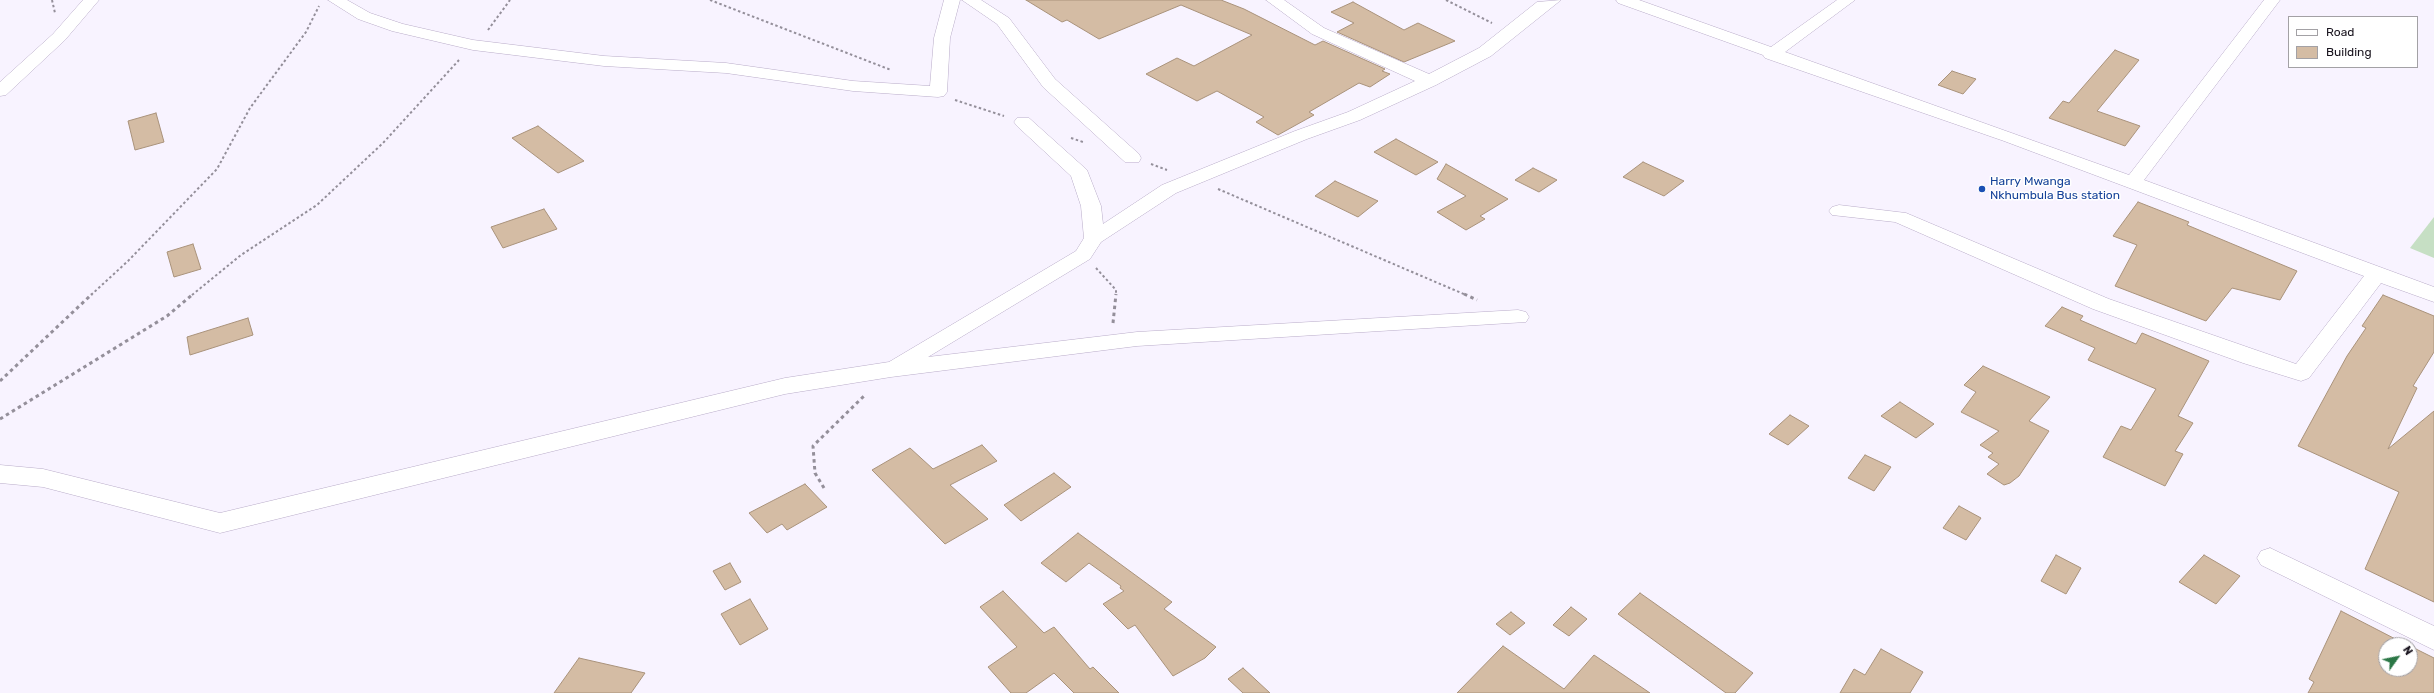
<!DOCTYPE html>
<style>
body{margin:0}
#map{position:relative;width:2434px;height:693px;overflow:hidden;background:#f8f3ff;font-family:Rubik,sans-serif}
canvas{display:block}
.legend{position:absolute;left:2288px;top:16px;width:130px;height:52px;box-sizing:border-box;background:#fff;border:1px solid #a3a1a5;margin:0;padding:5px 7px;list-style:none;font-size:12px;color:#18131d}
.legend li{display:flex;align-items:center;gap:8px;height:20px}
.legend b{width:20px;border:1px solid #a3a1a5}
.north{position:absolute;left:2378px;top:637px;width:40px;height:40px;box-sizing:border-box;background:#fff;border:1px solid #a3a1a5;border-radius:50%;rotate:57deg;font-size:11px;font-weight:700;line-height:16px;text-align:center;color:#18131d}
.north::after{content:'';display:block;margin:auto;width:14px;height:18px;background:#2b7746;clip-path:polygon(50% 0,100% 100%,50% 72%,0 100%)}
</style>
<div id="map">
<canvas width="2434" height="693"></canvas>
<ul class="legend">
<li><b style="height:5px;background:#fff"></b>Road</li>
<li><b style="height:11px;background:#d4bca4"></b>Building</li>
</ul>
<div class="north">N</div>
</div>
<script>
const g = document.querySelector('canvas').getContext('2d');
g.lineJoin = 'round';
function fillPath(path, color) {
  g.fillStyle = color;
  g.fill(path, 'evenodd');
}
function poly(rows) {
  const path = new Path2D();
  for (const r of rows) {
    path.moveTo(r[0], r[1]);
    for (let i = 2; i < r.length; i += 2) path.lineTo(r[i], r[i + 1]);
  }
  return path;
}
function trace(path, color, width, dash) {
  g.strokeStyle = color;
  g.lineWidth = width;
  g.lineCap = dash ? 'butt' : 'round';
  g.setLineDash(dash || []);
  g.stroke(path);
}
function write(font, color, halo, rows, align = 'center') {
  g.font = font + ' Rubik,sans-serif';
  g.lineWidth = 3;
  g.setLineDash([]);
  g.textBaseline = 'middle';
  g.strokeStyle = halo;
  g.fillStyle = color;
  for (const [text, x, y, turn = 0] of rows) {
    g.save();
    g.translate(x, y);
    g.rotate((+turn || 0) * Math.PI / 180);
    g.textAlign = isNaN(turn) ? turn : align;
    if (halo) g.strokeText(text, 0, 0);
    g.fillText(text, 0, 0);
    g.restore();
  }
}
const green = poly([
 [2434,217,2434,258,2410,248]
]);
const building = poly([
 [1026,0,1221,0,1244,9,1315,45,1323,41,1385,69,1382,71,1390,74,1370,87,1359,83,1309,112,1314,115,1278,135,1256,122,1264,117,1217,91,1197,101,1146,74,1177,58,1194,66,1252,35,1181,5,1099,39,1067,20,1062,22,1026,0],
 [1353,2,1404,30,1418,23,1455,41,1404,62,1337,32,1354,23,1331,12,1353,2],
 [2115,50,2139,60,2097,111,2140,126,2125,146,2049,118,2063,101,2069,103,2115,50],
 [1952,71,1976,79,1963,94,1938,85,1952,71],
 [156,113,164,142,135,150,128,121,156,113],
 [538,126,584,161,558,173,512,138,538,126],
 [1396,139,1438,162,1416,175,1374,152,1396,139],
 [1643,162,1684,181,1664,196,1623,177,1643,162],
 [1446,164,1508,199,1480,216,1485,219,1466,230,1437,212,1466,196,1437,179,1446,164],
 [1533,168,1557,180,1539,192,1515,180,1533,168],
 [1335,181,1378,201,1358,217,1315,196,1335,181],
 [2138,202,2189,222,2187,225,2297,271,2280,300,2232,288,2206,321,2115,286,2137,245,2113,236,2138,202],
 [544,209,557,229,503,248,491,227,544,209],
 [193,244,201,269,174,277,167,252,193,244],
 [2383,295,2434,316,2434,352,2413,386,2417,388,2388,449,2434,411,2434,602,2365,569,2399,492,2298,446,2347,356,2366,328,2362,326,2383,295],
 [2062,307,2083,316,2080,320,2136,344,2142,333,2209,361,2178,416,2193,423,2175,451,2183,454,2165,486,2103,457,2121,426,2131,430,2156,389,2088,360,2095,348,2045,326,2062,307],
 [248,318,253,335,190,355,187,337,248,318],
 [1983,366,2050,397,2029,421,2049,431,2019,476,2010,483,2004,485,1987,474,1999,464,1988,457,1993,453,1980,445,1999,431,1961,412,1976,392,1964,385,1983,366],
 [1900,402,1934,424,1916,438,1881,416,1900,402],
 [1790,415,1809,426,1788,445,1769,434,1790,415],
 [982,445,997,461,950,485,988,519,945,544,872,470,910,448,933,469,982,445],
 [1865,455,1891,467,1874,491,1848,478,1865,455],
 [1054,473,1071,487,1021,521,1004,505,1054,473],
 [805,484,827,507,787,530,782,524,767,533,749,513,805,484],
 [1959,506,1981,518,1966,540,1943,528,1959,506],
 [1078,533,1172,602,1164,609,1216,647,1205,658,1173,676,1135,625,1128,629,1103,604,1124,591,1120,588,1121,586,1089,563,1066,582,1041,563,1078,533],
 [2056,555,2081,568,2066,594,2041,581,2056,555],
 [2204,555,2240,576,2216,604,2179,582,2204,555],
 [730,563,741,582,725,590,713,571,730,563],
 [1003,591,1044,633,1054,627,1090,669,1093,667,1119,693,1074,693,1054,673,1026,693,1011,693,988,667,1017,647,980,607,1003,591],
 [1640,593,1753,673,1735,693,1726,693,1618,614,1640,593],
 [750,599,768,629,740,645,721,614,750,599],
 [1571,607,1587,619,1569,636,1553,625,1571,607],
 [2341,611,2407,645,2386,645,2386,669,2410,669,2410,646,2434,658,2434,693,2308,693,2314,682,2309,679,2341,611],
 [1511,612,1525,623,1510,635,1496,624,1511,612],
 [1503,646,1564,689,1594,655,1650,693,1457,693,1503,646],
 [1881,649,1923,672,1910,693,1840,693,1854,669,1865,675,1881,649],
 [579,658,645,673,631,693,554,693,579,658],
 [1243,668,1270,693,1243,693,1228,679,1243,668]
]);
const pathFar1 = poly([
 [52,0,55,13],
 [710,0,891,70],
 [1446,0,1492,23],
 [488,30,510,0],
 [955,100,1004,116],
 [1071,138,1083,142],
 [1151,164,1167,170],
 [1218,189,1466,295],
 [1096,268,1116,290,1116,295],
 [91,295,128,261,217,169,250,108,306,32,319,6],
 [192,295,241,255,317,205,383,143,459,60]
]);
const path = poly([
 [1464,294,1477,300],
 [1113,323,1116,294],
 [0,381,92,294],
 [0,419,167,316,193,294],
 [824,488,815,473,813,446,866,394]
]);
const street = poly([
 [83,0,99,0,65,40,6,95,0,96,0,82,53,34,83,0],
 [328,0,347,0,370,13,403,24,473,40,604,56,726,63,853,81,930,86,934,38,944,0,960,0,950,38,947,92,944,96,938,97,853,91,726,73,604,66,473,50,392,31,358,19,328,0],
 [962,0,981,0,1009,18,1055,79,1139,154,1141,158,1139,162,1125,162,1043,87,997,24,962,0],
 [1266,0,1284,0,1324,28,1429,74,1479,48,1537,2,1561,0,1491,56,1436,85,1360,120,1307,139,1176,193,1101,242,1090,259,928,357,1137,332,1518,310,1526,312,1529,317,1526,322,1137,346,891,377,785,394,220,533,43,487,0,483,0,465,43,469,220,513,785,378,889,362,1076,251,1084,238,1081,206,1071,176,1017,126,1014,122,1017,118,1029,118,1087,170,1101,206,1103,224,1162,185,1295,131,1348,112,1415,81,1312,34,1266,0],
 [1616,0,1639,0,1771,47,1837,0,1855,0,1785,52,2129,175,2264,0,2280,0,2144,180,2434,287,2434,302,2381,283,2309,378,2301,381,2243,363,2093,309,1895,222,1832,215,1829,211,1832,207,1839,205,1906,213,2109,299,2296,364,2364,276,2004,141,1765,58,1763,55,1618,3,1616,0],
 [2270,548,2434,626,2434,650,2261,565,2257,558,2261,551,2270,548]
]);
const markers = [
 [1982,189,4,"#1a4fb4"]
];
const transitNames = [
 ["Harry Mwanga",1990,182],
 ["Nkhumbula Bus station",1990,196]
];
fillPath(green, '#c6dfc4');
fillPath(building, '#d4bca4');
trace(building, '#a9927b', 1);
trace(street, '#b9acc9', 1);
trace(pathFar1, '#948f9a', 2, [2.5, 2.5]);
trace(path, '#948f9a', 3, [3.5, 3.5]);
fillPath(street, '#fff');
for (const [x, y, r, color] of markers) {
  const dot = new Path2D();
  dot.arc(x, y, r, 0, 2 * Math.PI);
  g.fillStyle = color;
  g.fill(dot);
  trace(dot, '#fff', 1.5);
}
write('12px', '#164399', '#fff', transitNames, 'left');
</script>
